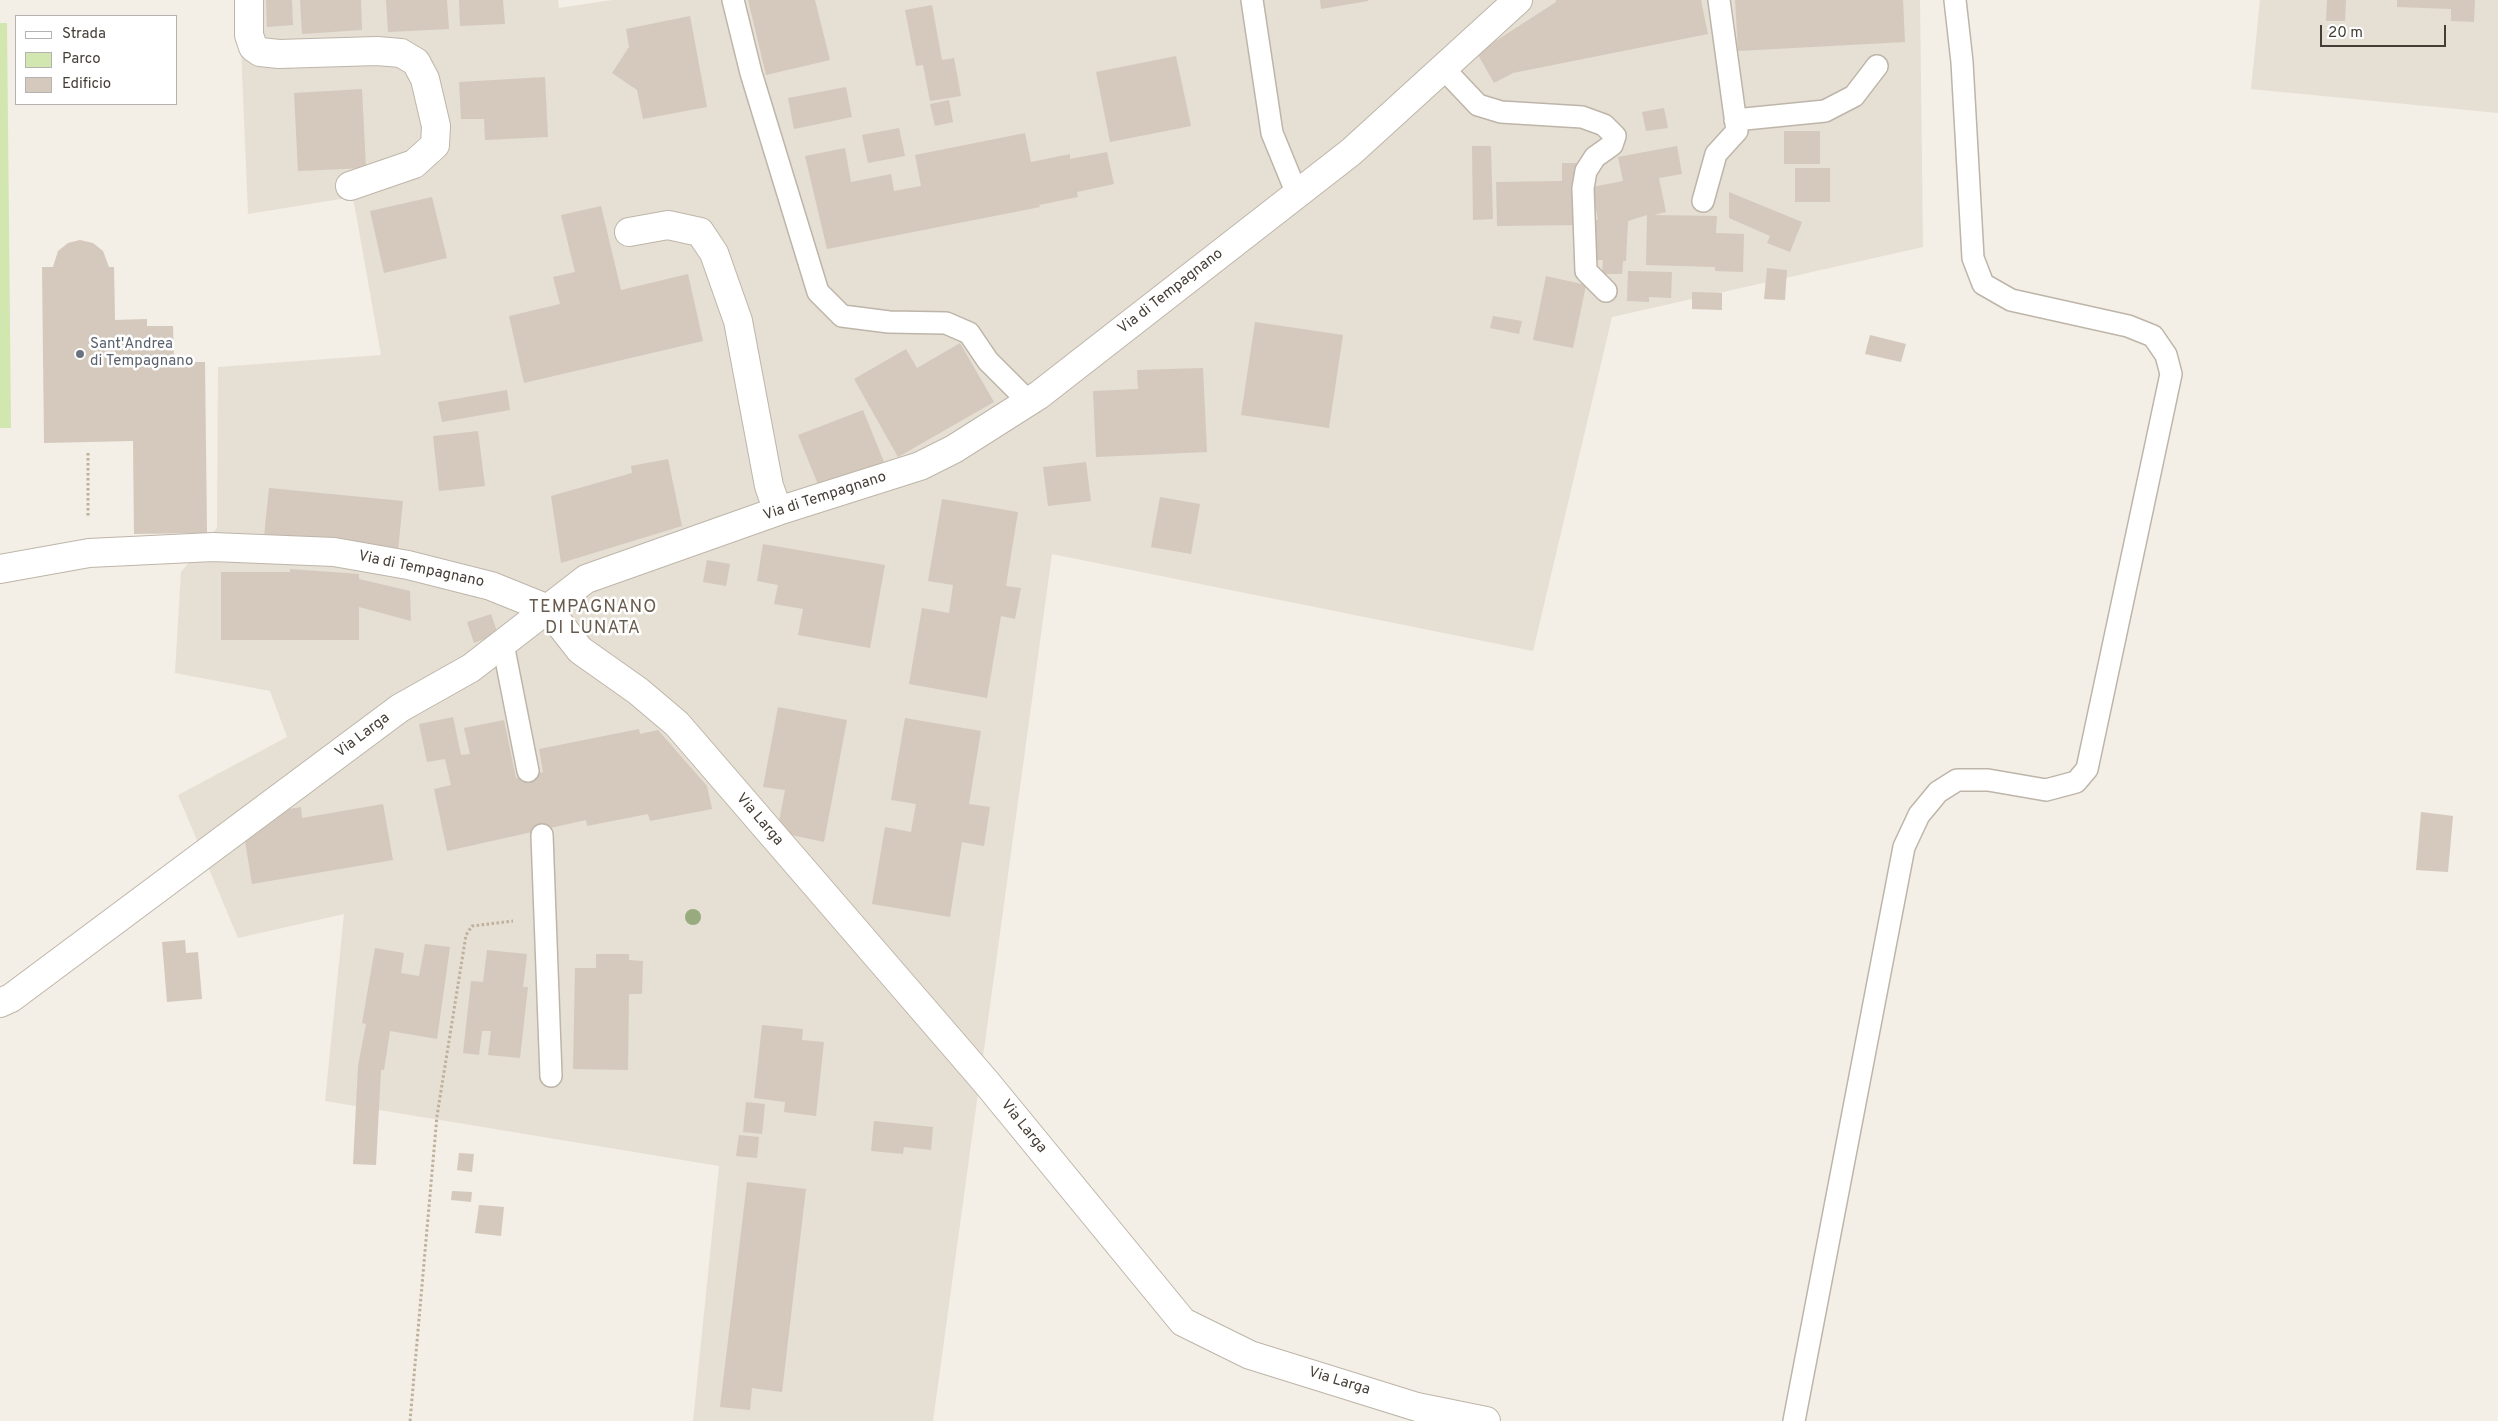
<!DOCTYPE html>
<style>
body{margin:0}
#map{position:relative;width:2498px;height:1421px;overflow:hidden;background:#f3eee6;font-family:Overpass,sans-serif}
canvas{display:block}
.legend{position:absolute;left:15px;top:15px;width:162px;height:90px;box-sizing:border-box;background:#fff;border:1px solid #b5b2af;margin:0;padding:6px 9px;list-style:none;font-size:15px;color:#453e36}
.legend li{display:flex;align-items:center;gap:10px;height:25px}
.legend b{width:25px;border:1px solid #b5b2af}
.scale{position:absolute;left:2320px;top:25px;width:126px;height:22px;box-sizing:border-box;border:2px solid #453e36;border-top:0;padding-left:6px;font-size:15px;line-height:18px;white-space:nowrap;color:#453e36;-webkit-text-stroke:4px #fff;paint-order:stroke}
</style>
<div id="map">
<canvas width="2498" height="1421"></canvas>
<ul class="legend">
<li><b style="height:6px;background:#fff"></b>Strada</li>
<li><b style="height:14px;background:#d2e6b0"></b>Parco</li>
<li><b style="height:14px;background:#d4c9bc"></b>Edificio</li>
</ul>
<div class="scale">20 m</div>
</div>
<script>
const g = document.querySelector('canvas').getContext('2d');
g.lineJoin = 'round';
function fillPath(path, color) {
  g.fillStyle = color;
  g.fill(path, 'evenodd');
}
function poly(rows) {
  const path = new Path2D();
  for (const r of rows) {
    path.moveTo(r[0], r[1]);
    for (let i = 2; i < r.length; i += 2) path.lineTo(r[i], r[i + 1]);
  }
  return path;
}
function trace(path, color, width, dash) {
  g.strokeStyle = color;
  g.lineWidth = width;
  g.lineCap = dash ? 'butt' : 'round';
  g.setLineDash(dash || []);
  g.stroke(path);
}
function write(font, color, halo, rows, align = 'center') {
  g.font = font + ' Overpass,sans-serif';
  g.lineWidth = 5;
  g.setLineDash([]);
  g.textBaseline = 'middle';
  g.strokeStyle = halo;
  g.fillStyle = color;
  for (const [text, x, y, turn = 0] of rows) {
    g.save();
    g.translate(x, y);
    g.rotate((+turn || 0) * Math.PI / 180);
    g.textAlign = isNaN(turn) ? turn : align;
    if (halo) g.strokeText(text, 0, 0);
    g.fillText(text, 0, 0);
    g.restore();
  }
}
const residential = poly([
 [239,0,558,0,559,8,612,0,1920,0,1923,247,1612,317,1533,651,1052,554,933,1421,693,1421,719,1166,325,1101,344,914,238,938,178,795,287,737,270,691,175,673,181,572,217,528,218,367,381,355,353,197,248,214],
 [2260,0,2498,0,2498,113,2251,89]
]);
const green = poly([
 [0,23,7,23,11,428,0,428]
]);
const building = poly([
 [266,0,292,0,293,25,267,27],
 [300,0,361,0,362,30,302,34],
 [386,0,447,0,449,29,388,32],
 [459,0,503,0,505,24,460,26],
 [748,0,815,0,830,60,766,75],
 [1320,0,1368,0,1368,1,1321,9],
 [1556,0,1701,0,1708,34,1513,73,1494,83,1477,53,1556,2],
 [1735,0,1903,0,1905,42,1738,51],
 [2327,0,2346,0,2345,21,2326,21],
 [2397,0,2475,0,2474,22,2451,21,2451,9,2397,7],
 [932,5,942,60,954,58,961,96,930,101,923,65,916,66,905,10],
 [690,16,707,107,643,119,637,90,612,73,629,47,626,29],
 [1176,56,1191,126,1110,142,1096,72],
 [545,77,548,137,485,140,484,119,461,119,459,82],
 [846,87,852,117,794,129,788,98],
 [362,89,366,168,298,171,294,93],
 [949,100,953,122,935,126,930,104],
 [1664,108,1668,128,1646,131,1642,112],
 [899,128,905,156,868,163,862,135],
 [1784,131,1820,131,1820,164,1784,164],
 [1025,133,1031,162,1070,154,1070,159,1107,152,1114,184,1077,192,1078,197,1039,205,1040,207,827,249,805,156,845,148,851,182,891,174,894,191,921,186,915,155],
 [1472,146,1491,146,1493,219,1473,220],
 [1677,146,1682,174,1659,178,1666,212,1654,215,1717,216,1716,233,1744,234,1743,272,1715,271,1715,267,1646,265,1647,215,1628,221,1626,261,1623,261,1622,274,1602,274,1603,260,1591,260,1592,220,1598,220,1592,187,1623,181,1618,157],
 [1562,163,1579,163,1580,225,1497,226,1496,182,1562,181],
 [1795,168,1830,168,1830,202,1795,202],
 [1729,192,1802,222,1790,252,1767,243,1770,236,1729,218],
 [432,197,447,258,384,273,370,211],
 [601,206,621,290,688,274,703,341,524,383,509,316,560,304,553,277,575,272,561,215],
 [80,240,93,243,103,251,109,267,114,267,115,320,147,319,147,326,173,326,174,362,205,362,207,533,134,534,133,441,44,443,42,267,53,267,58,251,68,243],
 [1767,268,1787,270,1785,300,1764,299],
 [1628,271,1672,272,1671,298,1649,297,1649,302,1627,301],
 [1546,276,1586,285,1573,348,1533,340],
 [1692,292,1722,293,1722,310,1692,309],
 [1493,316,1522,321,1519,334,1490,328],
 [1255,322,1343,335,1329,428,1241,415],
 [1870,335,1906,344,1901,362,1865,354],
 [960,343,994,402,898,457,854,379,906,349,917,368],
 [1203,368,1207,452,1096,457,1093,391,1138,389,1137,370],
 [507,390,510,410,442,422,438,402],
 [863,410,884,462,819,487,798,435],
 [478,431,485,486,439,491,433,436],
 [668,459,682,526,561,563,551,496,632,473,631,466],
 [1086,462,1091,501,1048,506,1043,467],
 [269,488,403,501,398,550,264,537],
 [1160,497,1200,504,1191,554,1151,547],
 [942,499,1018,512,1006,586,1021,588,1015,619,1001,616,987,698,909,684,922,608,949,613,953,585,928,581],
 [763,544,885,565,870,648,798,635,803,609,774,604,778,585,757,581],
 [707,560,730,564,726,586,703,582],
 [290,569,359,574,359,579,410,591,411,621,359,607,359,640,221,640,221,572,290,572],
 [491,614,498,634,474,643,467,622],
 [778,707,847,720,824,842,777,832,785,790,763,787],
 [453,717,461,755,470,754,464,728,504,720,516,778,543,772,539,749,639,729,640,734,658,730,707,786,712,809,650,821,648,814,587,826,586,820,447,851,434,789,451,785,445,759,427,762,419,724],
 [905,718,981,731,969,804,990,807,984,846,962,842,950,917,872,904,885,827,911,832,916,804,891,800],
 [383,804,393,860,252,884,245,841,289,809,301,807,302,818],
 [2421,812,2453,816,2448,872,2416,870],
 [185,940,186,953,198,952,202,999,167,1002,162,942],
 [425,944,450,947,437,1039,390,1031,384,1070,381,1070,376,1165,353,1164,358,1066,366,1024,362,1023,375,948,404,953,401,973,419,976],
 [487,950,527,954,523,987,528,987,520,1058,488,1055,491,1031,482,1031,479,1055,463,1053,471,981,483,982],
 [596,954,629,954,629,960,643,961,642,994,629,994,628,1070,573,1069,575,968,596,968],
 [762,1025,803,1029,802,1040,824,1042,816,1116,784,1112,785,1102,754,1098],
 [746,1102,765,1104,762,1134,743,1132],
 [874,1121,933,1127,931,1150,904,1147,903,1154,871,1151],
 [739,1135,759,1137,757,1158,736,1156],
 [459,1153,474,1154,472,1172,457,1170],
 [747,1182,806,1189,782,1392,752,1388,750,1410,720,1407],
 [452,1191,472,1192,471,1202,451,1200],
 [479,1205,504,1207,501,1236,475,1233]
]);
const path = poly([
 [88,453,88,517],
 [410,1421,437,1116,466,935,472,926,513,921]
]);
const service = poly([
 [733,0,751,73,818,292,842,316,889,322,946,323,969,333,988,361,1029,402],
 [1252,0,1272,133,1297,194],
 [1443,68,1478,105,1501,112,1582,117,1604,125,1615,136,1612,145,1595,157,1586,171,1583,188,1586,271,1606,291],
 [1735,120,1825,111,1854,96,1877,66],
 [1703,201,1716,154,1737,131,1719,0],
 [503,644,528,771],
 [542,835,551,1076],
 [1794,1421,1904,847,1919,815,1938,792,1957,780,1988,780,2046,790,2076,782,2087,769,2171,374,2166,355,2153,336,2128,326,2011,300,1983,284,1973,258,1962,62,1955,0]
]);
const minor = poly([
 [249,0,249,35,253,47,260,52,279,54,377,51,401,53,416,62,425,79,436,126,435,145,414,164,350,186],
 [629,232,668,225,700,232,714,253,738,321,769,486,778,511],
 [0,569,89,553,213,547,334,552,408,565,491,586,548,609],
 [548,609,580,650,638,691,677,724,986,1082,1183,1322,1250,1355,1417,1407,1486,1421],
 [0,1003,11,998,400,708,471,668,586,579,778,511,920,466,954,449,1039,395,1351,152,1518,0]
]);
const trees = [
 [693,917]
];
const markers = [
 [80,354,5,"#6b7280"]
];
const streetNames = [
 ["Via di Tempagnano",1171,292,-38],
 ["Via di Tempagnano",825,497,-18],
 ["Via di Tempagnano",421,570,12],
 ["Via Larga",363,736,-37],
 ["Via Larga",759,820,49],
 ["Via Larga",1023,1127,51],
 ["Via Larga",1339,1382,17]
];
const worshipNames = [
 ["Sant'Andrea",90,345],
 ["di Tempagnano",90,362]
];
const quarterNames = [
 ["TEMPAGNANO",593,608],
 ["DI LUNATA",593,629]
];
fillPath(residential, '#e6dfd4');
fillPath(green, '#d2e6b0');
fillPath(building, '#d4c9bc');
trace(service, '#beb5a9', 24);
trace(minor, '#beb5a9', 30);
trace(path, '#bfb09b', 3, [2.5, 2.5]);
trace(service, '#fff', 21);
trace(minor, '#fff', 28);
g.fillStyle = '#97ab7f';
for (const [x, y] of trees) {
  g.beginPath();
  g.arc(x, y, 8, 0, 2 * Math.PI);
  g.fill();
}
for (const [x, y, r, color] of markers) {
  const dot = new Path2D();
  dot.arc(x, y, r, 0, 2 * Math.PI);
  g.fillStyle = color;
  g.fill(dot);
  trace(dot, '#fff', 2);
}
write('15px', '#453e36', '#fff', streetNames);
write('15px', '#5b616d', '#fff', worshipNames, 'left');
g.letterSpacing = '1px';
write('18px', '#685b4d', '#fff', quarterNames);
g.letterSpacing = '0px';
</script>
